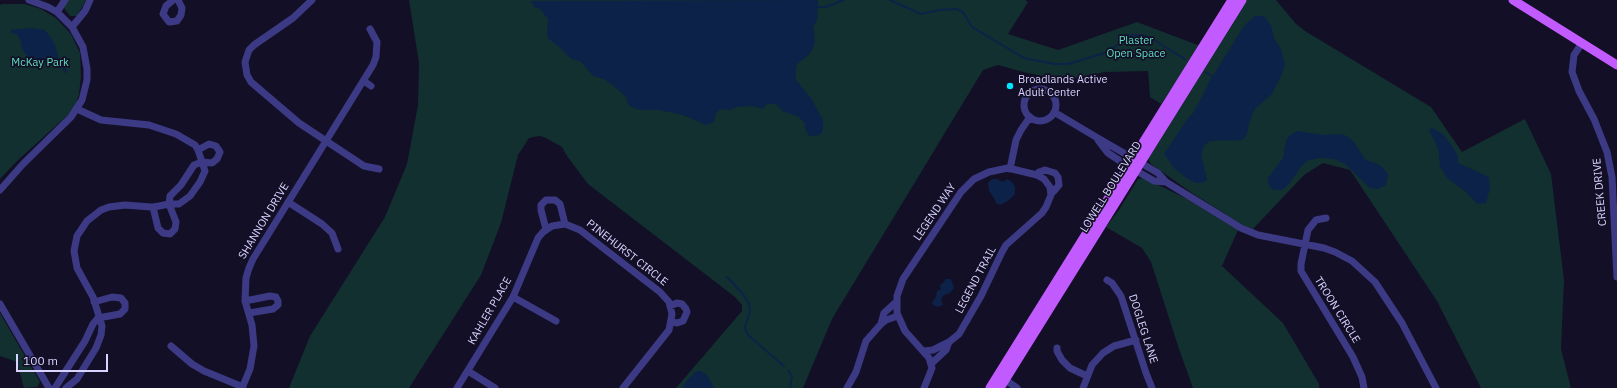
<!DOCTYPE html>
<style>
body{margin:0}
#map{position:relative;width:1617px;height:388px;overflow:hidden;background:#130f26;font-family:"IBM Plex Sans",sans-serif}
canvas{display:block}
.scale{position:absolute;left:16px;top:354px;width:92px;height:18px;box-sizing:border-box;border:2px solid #d9d4ff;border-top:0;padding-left:5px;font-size:12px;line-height:14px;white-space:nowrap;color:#d9d4ff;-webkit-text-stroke:3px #130f26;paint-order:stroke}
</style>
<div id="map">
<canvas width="1617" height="388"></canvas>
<div class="scale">100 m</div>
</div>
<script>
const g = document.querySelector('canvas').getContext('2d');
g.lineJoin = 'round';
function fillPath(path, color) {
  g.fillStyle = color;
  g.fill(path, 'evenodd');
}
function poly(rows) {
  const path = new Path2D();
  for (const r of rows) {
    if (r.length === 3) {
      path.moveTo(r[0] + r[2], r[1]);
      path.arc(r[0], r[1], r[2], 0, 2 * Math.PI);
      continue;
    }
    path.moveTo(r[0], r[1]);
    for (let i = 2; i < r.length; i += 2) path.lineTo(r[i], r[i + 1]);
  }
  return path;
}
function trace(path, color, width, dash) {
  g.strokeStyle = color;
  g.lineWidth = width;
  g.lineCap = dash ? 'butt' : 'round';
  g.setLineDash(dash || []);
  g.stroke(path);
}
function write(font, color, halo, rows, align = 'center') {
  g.font = font + ' "IBM Plex Sans",sans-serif';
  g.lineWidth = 3.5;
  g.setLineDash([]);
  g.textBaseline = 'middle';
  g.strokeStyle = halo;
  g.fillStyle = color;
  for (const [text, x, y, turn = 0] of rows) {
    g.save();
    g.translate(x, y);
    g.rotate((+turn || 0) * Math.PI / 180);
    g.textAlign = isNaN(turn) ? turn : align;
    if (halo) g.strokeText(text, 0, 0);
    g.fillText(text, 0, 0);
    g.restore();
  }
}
const green = poly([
 [68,0,86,0,77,16,70,16,64,8],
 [409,0,1025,0,1028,2,1008,34,1058,50,1137,22,1200,46,1161,104,1150,97,1148,71,1105,72,1065,80,1027,73,998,65,983,70,832,319,803,388,676,388,742,311,742,305,735,297,588,184,567,156,562,147,544,137,539,136,529,138,518,155,501,223,481,275,409,388,289,388,310,336,385,217,407,164,418,105,419,63],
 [1246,0,1276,0,1296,24,1305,31,1431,107,1462,152,1525,119,1551,174,1564,280,1561,349,1571,388,1481,388,1437,301,1350,170,1323,163,1304,175,1253,229,1241,224,1192,193,1151,164,1148,159],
 [2,4,25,4,41,9,56,18,71,34,80,53,81,76,79,94,76,104,70,113,17,161,0,179,0,5],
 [1144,178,1187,199,1238,230,1222,266,1283,323,1319,384,1319,388,1193,388,1179,349,1151,262,1142,248,1106,227,1119,210,1138,179],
 [0,313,40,382,37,387,24,388,17,362,0,356]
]);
const water = poly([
 [818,0,817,20,813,28,815,37,814,46,809,55,797,64,796,68,796,80,811,98,823,120,823,130,820,135,812,136,808,135,805,129,805,124,799,117,782,111,778,106,775,104,767,104,763,109,752,106,737,107,729,110,721,109,716,113,714,122,706,125,683,115,659,110,640,110,631,107,627,103,627,98,615,87,604,79,593,76,580,61,571,59,558,46,549,39,547,35,548,19,540,9,534,7,531,1],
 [1255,16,1264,16,1271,25,1274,38,1281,49,1285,64,1282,74,1272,94,1255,109,1250,120,1247,134,1243,140,1210,141,1204,146,1201,154,1207,180,1202,183,1196,183,1188,179,1175,169,1164,154,1188,118,1193,113,1204,93,1209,82,1242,29,1246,24],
 [32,28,45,30,55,44,59,60,68,72,65,73,57,62,32,62,22,49,21,42,17,34,11,33,11,30],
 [1432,128,1443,134,1452,146,1458,156,1458,163,1489,177,1490,188,1486,203,1477,204,1466,192,1447,178,1440,166,1438,148,1429,130],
 [1297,131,1324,135,1341,134,1347,136,1353,141,1366,160,1378,164,1384,169,1388,174,1386,185,1378,189,1370,188,1345,164,1334,159,1320,158,1309,160,1302,165,1289,184,1282,190,1273,190,1268,184,1268,178,1283,158,1286,140,1290,135],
 [992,179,997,179,1003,182,1007,179,1012,182,1015,187,1015,194,1008,201,1000,205,996,203,994,198,989,191,988,183],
 [946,279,951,279,954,288,950,293,944,295,941,299,943,305,937,307,933,305,932,302,936,297,937,291,941,289,940,285,943,283],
 [697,371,701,371,708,376,714,388,682,388,688,379]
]);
const stream = poly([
 [890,0,921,14,940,10,956,9,963,12,972,27,1024,58,1054,64,1068,64,1108,52,1126,38,1133,35,1141,35,1149,37,1185,59],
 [817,7,826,7,843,0],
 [1205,72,1212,76],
 [727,277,743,294,749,304,750,311,745,327,746,331,749,336,784,366],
 [788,370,792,376,790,388]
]);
const minor = poly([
 [173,0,166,6,163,14,169,22,177,21,181,15,182,8,178,0],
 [312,0,293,18,254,45,249,50,245,62,247,75,251,82,299,123,364,166,379,169],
 [57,12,65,0],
 [72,27,85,11,90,0],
 [1582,43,1574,55,1572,72,1579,91,1594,119,1607,152,1612,177,1617,277],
 [364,81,371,86],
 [1040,105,16],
 [77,109,101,120,149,125,176,134,195,145,198,150,202,162,212,163,217,159,220,152,216,146,209,144,198,150],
 [1054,112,1096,137,1146,166,1158,173,1166,182,1241,228,1258,235,1324,248,1335,252,1352,261,1375,282,1402,323,1436,388],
 [1098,140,1108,153,1123,163,1154,181,1166,182],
 [202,162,205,171,200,182,190,196,179,204,169,204,170,196,181,185,194,165,202,162],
 [1010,169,1016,140,1021,130,1030,117],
 [1037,175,1039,172,1045,170,1055,173,1058,177,1059,185,1054,191,1051,193],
 [0,190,23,164,71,117,82,100,87,80,87,69,83,47,72,27,57,12,48,7,29,0],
 [288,202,322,224,332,233,338,249],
 [1326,218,1316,220,1308,230,1301,264,1301,271,1353,357,1362,377,1364,388],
 [546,229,541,210,541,205,546,200,555,200,560,204,565,224,580,230,660,292,669,302,672,314,669,330,623,388],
 [1107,280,1112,283,1121,296,1146,373,1152,388],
 [513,297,556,321],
 [245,301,270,296,276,297,278,301,278,305,273,309,249,313],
 [897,301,884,313,881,324,886,320,898,316],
 [0,304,49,388],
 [670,306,677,303,682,304,686,309,687,312,683,321,677,323,672,322],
 [171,346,192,364,204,371,243,387],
 [1057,348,1057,351,1062,360,1070,368,1087,376],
 [931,364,946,350,949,342],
 [468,371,495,388],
 [1001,377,1017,388],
 [55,388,85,341,93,324,98,318,120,314,125,309,125,303,121,298,112,297,94,302],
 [66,388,77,379,96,348,101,335,102,326,93,297,77,268,74,251,77,236,87,221,101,210,109,207,125,205,151,207,153,207,159,206,169,204,176,222,175,229,170,234,163,233,158,228,153,207],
 [242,388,250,369,254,346,252,325,245,301,246,278,249,268,253,259,373,65,376,57,377,42,370,29],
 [457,388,513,297,538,238,543,232,552,226,565,224],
 [847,388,856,372,866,341,881,324],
 [924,388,932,368,929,358,905,331,897,313,897,296,903,279,961,192,974,179,989,172,1008,168,1037,175,1044,179,1050,187,1051,195,1046,207,1042,213,1006,245,1002,252,981,296,959,334,949,342,933,350,924,351],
 [1083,388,1092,365,1103,353,1114,346,1136,340]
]);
const major = poly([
 [1513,0,1617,65],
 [990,388,1232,0],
 [1000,388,1242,0]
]);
const markers = [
 [1010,86,4,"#00e5ff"]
];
const parkNames = [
 ["Plaster",1136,41],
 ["Open Space",1136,54],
 ["McKay Park",40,63]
];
const poiNames = [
 ["Broadlands Active",1018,80],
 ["Adult Center",1018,93]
];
const streetNames = [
 ["LOWELL BOULEVARD",1111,187,-58],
 ["CREEK DRIVE",1600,192,-95],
 ["LEGEND WAY",935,212,-56],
 ["SHANNON DRIVE",264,221,-59],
 ["PINEHURST CIRCLE",627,253,38],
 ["LEGEND TRAIL",976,280,-62],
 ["TROON CIRCLE",1337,310,58],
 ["KAHLER PLACE",490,311,-60],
 ["DOGLEG LANE",1143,329,72]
];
fillPath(green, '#12302f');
fillPath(water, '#0c2248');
trace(stream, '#0c2248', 2);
trace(minor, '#3d3a85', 7);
trace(major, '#c25bff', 9);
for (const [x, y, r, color] of markers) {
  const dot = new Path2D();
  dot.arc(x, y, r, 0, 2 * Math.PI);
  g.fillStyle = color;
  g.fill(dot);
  trace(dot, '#130f26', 1.5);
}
write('11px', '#5fe0c0', '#130f26', parkNames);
write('11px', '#d9d4ff', '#130f26', poiNames, 'left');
write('11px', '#d9d4ff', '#130f26', streetNames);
</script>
